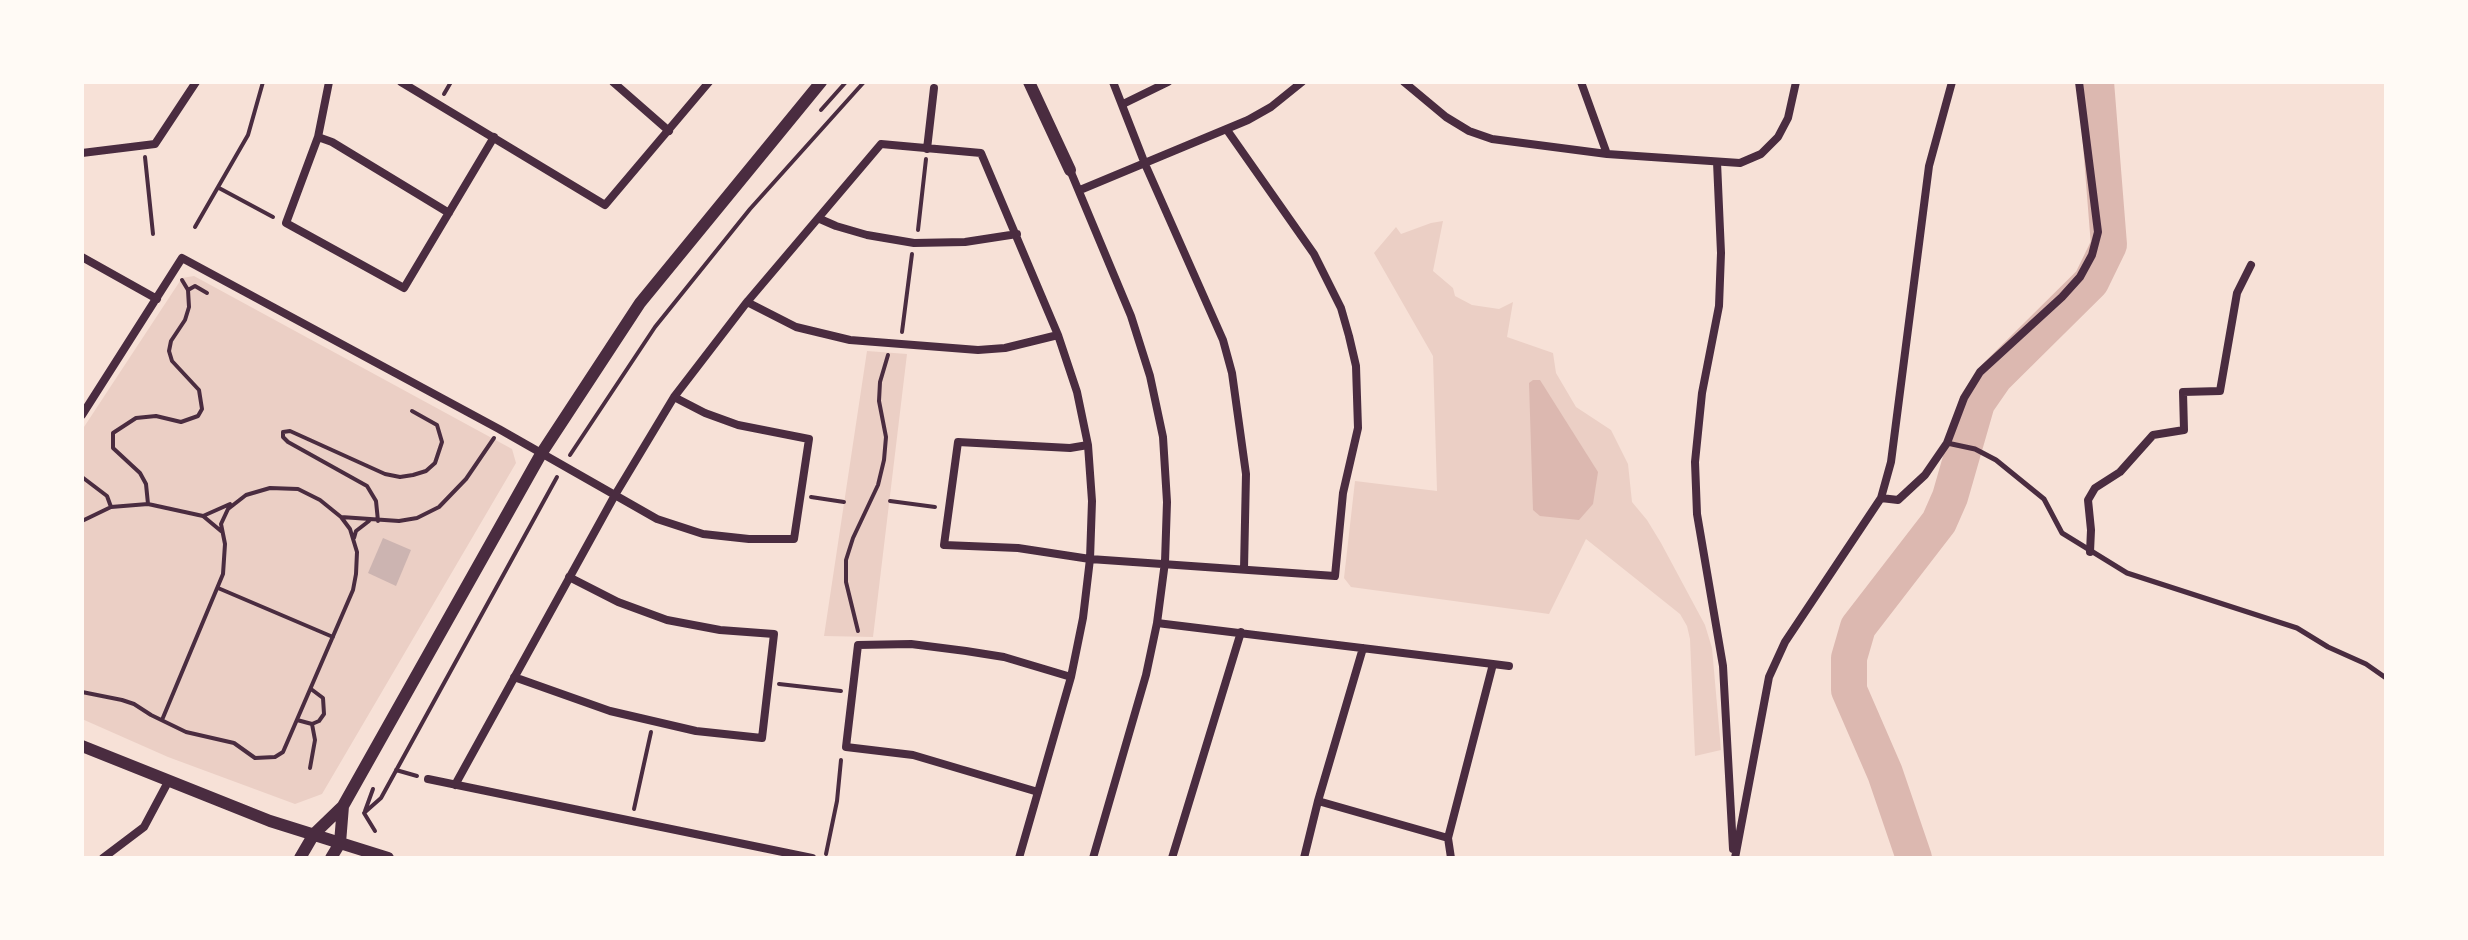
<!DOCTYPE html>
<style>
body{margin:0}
#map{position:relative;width:2468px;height:940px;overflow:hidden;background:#f7e1d7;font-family:Roboto,sans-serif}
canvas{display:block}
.frame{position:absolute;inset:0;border:84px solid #fffaf5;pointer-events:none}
</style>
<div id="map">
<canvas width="2468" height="940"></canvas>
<div class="frame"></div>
</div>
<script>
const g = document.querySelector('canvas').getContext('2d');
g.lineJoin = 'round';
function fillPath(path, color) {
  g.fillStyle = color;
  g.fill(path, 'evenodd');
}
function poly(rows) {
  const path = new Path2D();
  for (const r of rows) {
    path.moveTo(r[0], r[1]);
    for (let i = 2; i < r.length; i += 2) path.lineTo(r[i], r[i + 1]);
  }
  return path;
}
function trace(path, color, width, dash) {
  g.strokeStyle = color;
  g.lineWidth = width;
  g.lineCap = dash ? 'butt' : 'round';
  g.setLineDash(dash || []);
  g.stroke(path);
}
const green = poly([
 [1443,221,1433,271,1453,288,1455,296,1472,305,1499,309,1513,302,1507,337,1553,353,1556,373,1576,407,1611,430,1628,464,1632,502,1647,520,1661,543,1705,625,1712,648,1721,750,1695,756,1690,639,1687,626,1680,614,1586,539,1549,614,1351,587,1344,578,1355,481,1437,491,1433,356,1374,253,1396,227,1401,234,1431,223],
 [194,276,512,449,516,463,322,794,295,804,168,757,82,719,82,430,182,278],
 [867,351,907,354,873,637,824,636]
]);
const water = poly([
 [1533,380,1540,380,1598,472,1593,504,1579,520,1540,516,1533,510,1529,383]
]);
const river = poly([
 [1914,858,1885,773,1849,690,1849,658,1858,627,1939,522,1950,497,1977,403,1995,377,2091,282,2109,245,2096,82]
]);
const building = poly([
 [383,538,411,550,396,586,368,573]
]);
const path = poly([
 [444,94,451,82],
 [821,110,846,82],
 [145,157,153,234],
 [219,188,273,217],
 [195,227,248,135,263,82],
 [918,230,926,159],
 [182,280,188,290,195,286,207,293],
 [902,332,912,254],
 [570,455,655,327,750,209,864,82],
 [82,477,107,496,111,507],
 [811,497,844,502],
 [890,501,935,507],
 [148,504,146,484,140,473,113,448,113,433,136,418,156,416,181,422,198,416,202,409,199,390,172,361,169,351,171,341,185,320,189,307,188,290],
 [203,516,221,531],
 [341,517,399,521,417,518,439,507,466,479,494,438],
 [82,521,111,507,148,504,203,516,230,504],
 [378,521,376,501,367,486,288,442,283,437,283,432,290,431,385,474,400,477,413,475,426,471,435,463,442,442,437,425,412,411],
 [354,538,356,531,369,521],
 [218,588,333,637],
 [858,631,846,582,846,560,853,538,878,485,884,460,886,437,879,401,880,382,888,355],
 [779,684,841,691],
 [82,692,122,700,134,704,151,715,186,732,234,743,255,758,275,757,283,752,353,590,356,574,357,552,350,529,341,517,320,500,298,489,270,488,246,495,228,509,221,524,225,544,223,574,162,720],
 [297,720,312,724,319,721,324,714,323,698,311,689],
 [310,768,315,740,312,724],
 [396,770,417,776],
 [634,809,651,732],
 [365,811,373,789],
 [375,831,364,813,381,798,557,477],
 [826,854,837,801,841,760]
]);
const service = poly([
 [1947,443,1975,449,1996,460,2044,499,2062,533,2127,573,2297,628,2328,647,2366,664,2386,678]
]);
const minor = poly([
 [329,82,318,137,286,223,404,288,494,137],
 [401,82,605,205,709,82],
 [613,82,669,131],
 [1113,82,1145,164,1223,340,1232,373,1246,474,1244,569],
 [1404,82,1446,117,1469,131,1492,139,1607,154,1740,163,1761,154,1778,137,1788,118,1796,82],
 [1581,82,1607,154],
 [1123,104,1168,82],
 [318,137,332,142,449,213],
 [927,149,934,88],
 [82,153,155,144,196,82],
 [1717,162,1721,253,1719,306,1702,393,1695,462,1697,514,1723,666,1733,849],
 [1070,170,1131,316,1150,376,1163,437,1167,502,1165,562,1157,623,1146,675,1093,858],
 [1080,190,1248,120,1271,107,1302,82],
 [820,219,836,226,867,235,914,243,965,242,1017,234],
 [82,257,157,299],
 [747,302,796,327,850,340,978,350,1005,348,1058,335],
 [82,415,182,258,499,429,657,519,703,534,749,539,794,539,809,439,738,425,705,413,674,397],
 [1088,445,1070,448,958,442,944,545,1018,548,1090,559,1335,576,1343,493,1358,428,1356,366,1349,336,1341,308,1314,254,1227,130],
 [1881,498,1898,500,1925,475,1947,443,1964,398,1980,372,2062,297,2080,277,2092,255,2098,232,2079,82],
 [2090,552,2091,530,2088,500,2095,488,2120,472,2153,435,2184,430,2183,392,2220,391,2237,293,2251,265],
 [1157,623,1493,664,1448,838,1451,858],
 [1493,664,1509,666],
 [514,677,610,711,696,731,762,738,774,634,720,630,667,620,618,602,569,577],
 [428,779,812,858],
 [455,785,615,495,674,397,747,302,881,144,981,153,1058,335,1077,392,1088,445,1092,501,1090,559,1083,618,1071,677,1019,858],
 [1038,792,913,755,846,747,858,645,911,644,966,651,1004,657,1071,677],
 [1318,801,1448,838],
 [103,858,144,827,168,782],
 [1172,858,1241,632],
 [1304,858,1318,801,1363,648],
 [1735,858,1769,677,1785,642,1881,498,1891,462,1929,166,1952,82]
]);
const tertiary = poly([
 [1029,82,1070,170],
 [82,746,270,821,388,858],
 [300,858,314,834,343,806,541,454,640,303,821,82],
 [331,858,340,843,343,806]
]);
fillPath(green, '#ebcfc5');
fillPath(water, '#dcb8b0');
trace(river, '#dcb8b0', 36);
fillPath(building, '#ccb4b1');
trace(path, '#4a2c40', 4);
trace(service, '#4a2c40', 5);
trace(minor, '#4a2c40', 8);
trace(tertiary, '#4a2c40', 12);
</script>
